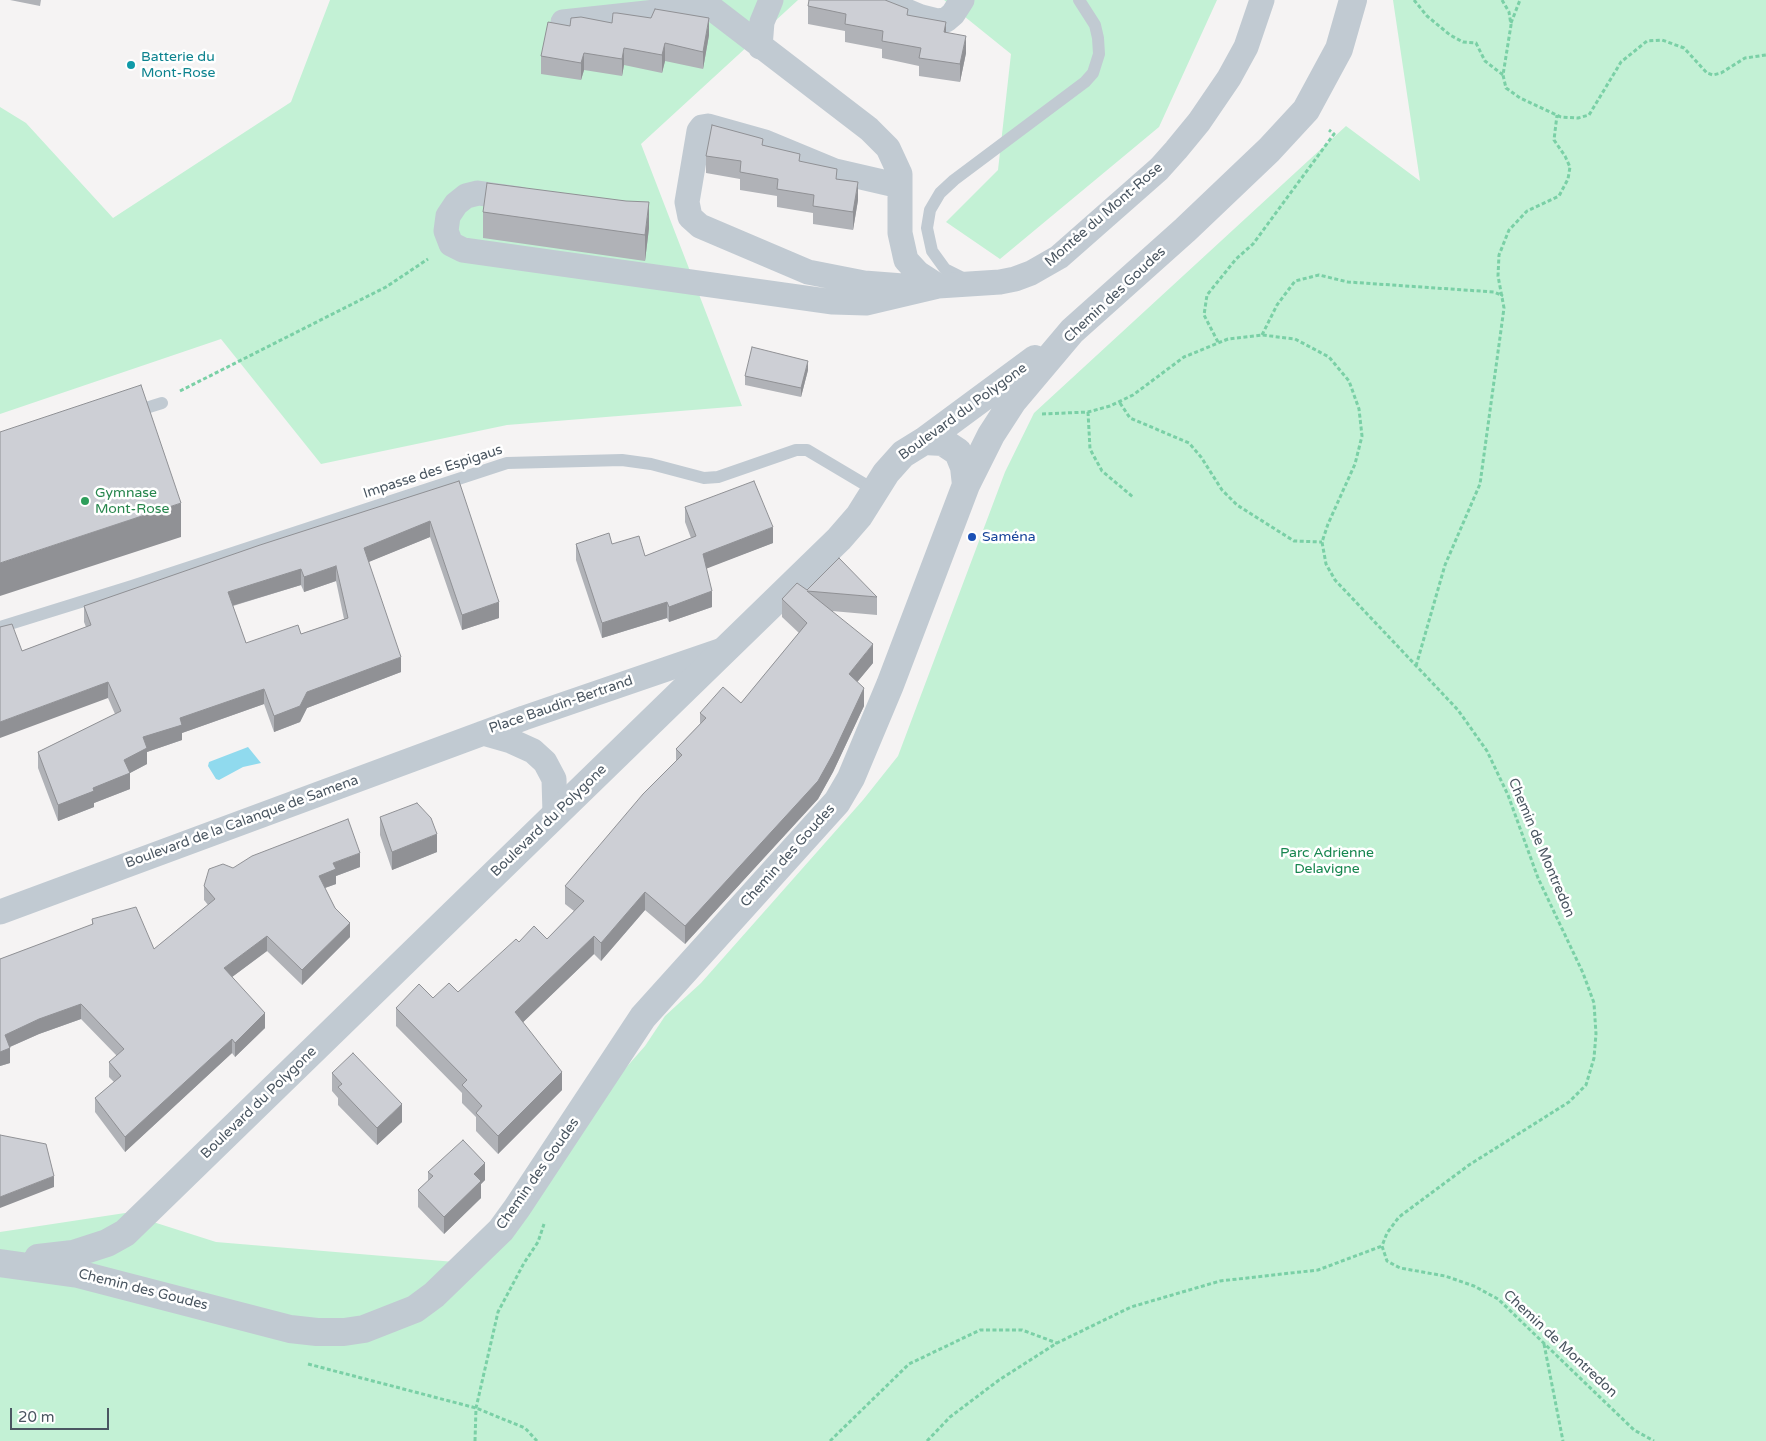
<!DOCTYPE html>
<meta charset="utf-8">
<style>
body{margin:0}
#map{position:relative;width:1766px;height:1441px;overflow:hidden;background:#f5f3f3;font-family:"Varela Round",sans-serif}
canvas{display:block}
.scale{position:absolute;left:10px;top:1408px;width:99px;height:22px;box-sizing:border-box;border:2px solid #4a5661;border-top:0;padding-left:6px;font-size:15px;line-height:18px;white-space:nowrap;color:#4a5661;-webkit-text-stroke:4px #fff;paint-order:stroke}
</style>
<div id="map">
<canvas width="1766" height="1441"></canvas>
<div class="scale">20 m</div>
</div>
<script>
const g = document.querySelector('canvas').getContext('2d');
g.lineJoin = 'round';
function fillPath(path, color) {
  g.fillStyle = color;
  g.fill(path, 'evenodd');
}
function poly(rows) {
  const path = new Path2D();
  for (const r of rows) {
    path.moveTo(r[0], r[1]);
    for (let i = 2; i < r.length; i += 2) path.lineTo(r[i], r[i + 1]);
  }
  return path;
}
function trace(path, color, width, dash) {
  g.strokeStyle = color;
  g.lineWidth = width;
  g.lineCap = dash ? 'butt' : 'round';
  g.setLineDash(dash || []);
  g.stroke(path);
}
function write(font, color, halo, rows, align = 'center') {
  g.font = font + ' "Varela Round",sans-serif';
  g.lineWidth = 5;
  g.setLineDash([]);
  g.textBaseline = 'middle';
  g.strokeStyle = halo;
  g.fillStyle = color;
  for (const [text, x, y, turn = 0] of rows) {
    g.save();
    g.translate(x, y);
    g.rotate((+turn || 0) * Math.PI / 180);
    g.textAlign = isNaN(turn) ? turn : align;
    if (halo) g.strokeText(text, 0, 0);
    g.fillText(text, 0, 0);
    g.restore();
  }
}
const green = poly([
 [330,0,798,0,641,144,742,406,507,425,321,464,221,339,0,414,0,107,26,123,113,218,291,102],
 [944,0,1217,0,1159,127,1000,259,946,222,998,170,1011,54],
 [1393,0,1766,0,1766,1441,0,1441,0,1232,125,1213,216,1242,455,1262,645,1046,665,1016,701,983,863,800,898,756,1005,472,1034,413,1346,126,1420,181]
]);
const water = poly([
 [248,747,261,763,243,767,219,780,216,779,208,766,209,762]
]);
const path = poly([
 [1414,0,1427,16,1450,35,1463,42,1476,43,1485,61,1503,75],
 [1502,0,1509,12,1511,25,1503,75,1506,88,1520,98,1561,117,1578,118,1589,115,1621,62,1647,41,1662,40,1684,48,1707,73,1713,75,1721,73,1745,58,1766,55],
 [1511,23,1520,0],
 [1262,335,1277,305,1295,281,1319,275,1348,282,1494,292,1503,296],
 [1218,342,1204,315,1207,295,1236,259,1253,244,1334,134,1329,130],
 [180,391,386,287,428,259],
 [1120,403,1130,418,1189,443,1201,457,1222,490,1237,505,1294,541,1322,542],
 [1088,412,1090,449,1102,471,1133,497],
 [1042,414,1088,412,1110,406,1133,395,1184,357,1228,339,1262,335,1295,339,1329,357,1349,381,1359,409,1362,436,1355,464,1328,524,1322,542,1326,564,1335,580,1458,710,1487,751,1508,795,1538,878,1583,973,1594,1003,1596,1034,1594,1058,1586,1085,1569,1102,1469,1165,1399,1217,1387,1233,1382,1246,1387,1261,1400,1268,1445,1276,1474,1286,1498,1299,1634,1430,1654,1441],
 [1416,666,1445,565,1480,484,1504,308,1498,276,1499,255,1509,230,1527,211,1559,196,1568,179,1570,167,1565,156,1554,140,1557,115],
 [1544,1344,1563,1441],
 [308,1364,476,1408,525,1428,537,1441],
 [475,1441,476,1408,498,1312,524,1263,538,1242,544,1224],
 [830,1441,909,1364,980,1330,1022,1330,1057,1343],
 [927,1441,950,1417,999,1380,1057,1343,1131,1307,1220,1281,1318,1270,1382,1246]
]);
const service = poly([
 [967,280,945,269,932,251,927,228,930,210,940,193,954,180,1085,82,1093,73,1099,54,1098,38,1095,25,1079,0],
 [133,412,162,403],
 [0,627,132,586,507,463,622,460,651,464,704,478,718,477,796,450,807,450,876,491]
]);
const minor = poly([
 [880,0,921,17,937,21,946,20,953,14,962,0],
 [563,22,701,7,714,10,869,129,888,148,900,174,900,233,906,260,918,273,938,286],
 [760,47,762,22,771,0],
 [900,186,835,171,765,142,708,126,702,127,699,131,687,202,690,217,700,226,808,272,864,283,903,286],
 [520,199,478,193,466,196,456,204,448,216,446,231,451,244,463,250,833,302,866,303,938,286,1000,282,1015,279,1031,273,1059,257,1159,169,1176,150,1199,122,1229,78,1246,47,1262,0],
 [483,733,511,741,533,751,545,762,554,779,555,814],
 [0,912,524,718,728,648]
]);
const tertiary = poly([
 [924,441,943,442,958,452,964,467,966,485],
 [38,1258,73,1254,107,1243,125,1233,839,539,859,516,886,473,903,454,924,441,1035,359],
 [0,1263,78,1274,290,1329,317,1332,344,1332,364,1329,415,1309,434,1295,501,1230,517,1208,643,1017,837,802,851,778,890,685,966,485,991,435,1013,401,1072,331,1185,230,1269,150,1306,110,1339,49,1353,0]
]);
const wall = poly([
 [10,0,41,0,40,6],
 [808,6,908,16,946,32,966,53,960,82,919,76,919,66,882,58,882,49,845,42,845,31,808,24],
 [612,23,709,35,703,69,665,61,662,73,624,65,622,76,584,70,581,80,541,74,541,56,570,26],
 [763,145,837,179,858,200,853,230,813,224,813,213,777,207,777,196,740,190,740,179,706,173,706,156],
 [626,201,649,228,645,261,483,238,483,212],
 [808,370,801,397,745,385,745,376],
 [459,481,499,618,462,630,430,537,368,562,401,672,307,708,300,722,274,732,264,704,182,733,182,740,147,752,147,764,130,773,130,789,94,803,94,807,58,821,38,768,38,752,115,714,108,698,22,651,86,627,84,622,84,606],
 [336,581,344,619,301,634,246,643,233,606,301,585,304,592],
 [685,507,773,543,706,568,712,607,669,622,667,618,602,638,576,560,576,544,612,544,645,556,691,538,685,522],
 [807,590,877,597,877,615,832,611,873,663,857,682,864,706,833,772,818,799,685,944,645,910,601,961,594,954,523,1022,562,1090,498,1154,476,1131,476,1117,462,1103,462,1093,396,1026,396,1008,458,992,519,942,547,939,574,911,565,904,565,886,676,762,676,749,700,724,700,713,741,703,799,633,782,617,782,599],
 [380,817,437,852,392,870,380,835],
 [360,867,336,876,336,884,325,888,350,937,302,985,267,951,232,977,265,1028,235,1057,232,1053,125,1152,95,1112,95,1098,114,1082,109,1077,109,1062,117,1056,81,1019,39,1034,10,1047,10,1063,0,1066,0,959,92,925,92,919,154,949,208,905,204,900,204,886,233,868],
 [332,1073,402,1122,377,1145,338,1105,338,1098,332,1091],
 [428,1172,485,1180,481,1184,481,1198,444,1234,418,1207,418,1190,428,1181]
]);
const shadedWall = poly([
 [709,18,709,35,703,69,703,52],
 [946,22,946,40,944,32],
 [966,36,966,53,960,82,960,64],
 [665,43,665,61,662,73,662,55],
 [624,48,624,65,622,76,622,59],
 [584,53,584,70,581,80,581,63],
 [858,182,858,200,853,230,853,212],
 [649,202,649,228,645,261,645,235],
 [808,361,808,370,801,397,801,388],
 [181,503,181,537,0,596,0,563],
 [430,521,430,537,364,564,364,548],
 [773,527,773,543,703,570,703,554],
 [336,566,336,581,304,592,304,577],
 [301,569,301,585,228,607,228,592],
 [712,591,712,607,669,622,669,607],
 [499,602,499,618,462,630,462,615],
 [667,602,667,618,602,638,602,623],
 [873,644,873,663,849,692,849,674],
 [401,657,401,672,307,708,300,722,274,732,274,716,307,692],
 [108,682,108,698,0,738,0,722],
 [864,688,864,706,833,772,818,799,685,944,685,926],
 [264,689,264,704,182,733,182,740,147,752,147,764,130,773,130,789,94,803,94,807,58,821,58,805,93,788,124,760,143,737,180,718],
 [437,834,437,852,392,870,392,852],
 [360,853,360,867,336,876,336,884,319,890,319,876,333,863],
 [645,892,645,910,601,961,601,943],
 [350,923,350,937,302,985,302,970],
 [267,936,267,951,224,983,224,968],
 [594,936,594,954,515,1030,515,1012],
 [81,1004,81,1019,39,1034,5,1049,5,1035,39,1019],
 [265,1013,265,1028,235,1057,235,1043],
 [232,1039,232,1053,125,1152,125,1137],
 [10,1048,10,1063,0,1066,0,1052],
 [562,1072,562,1090,498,1154,498,1136],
 [402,1104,402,1122,377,1145,377,1128],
 [485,1163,485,1180,481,1184,481,1198,444,1234,444,1217,474,1174],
 [54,1176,54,1187,0,1208,0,1197]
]);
const building = poly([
 [809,0,885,0,908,9,907,15,946,22,944,32,966,36,960,64,919,58,921,48,882,41,883,31,845,24,846,14,808,6,809,0],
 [655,9,709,18,703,52,665,43,662,55,624,48,622,59,584,53,581,63,541,56,548,22,570,26,571,18,581,17,612,23,613,13,617,13,651,18,655,9],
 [712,125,760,138,763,139,762,145,800,154,799,161,837,169,836,179,858,182,853,212,813,206,814,195,777,189,778,179,740,172,741,161,706,156,712,125],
 [487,183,626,201,649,202,645,235,483,212,487,183],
 [752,347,808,361,801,388,745,376,752,347],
 [141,385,181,503,0,563,0,432,141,385],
 [459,481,499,602,462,615,430,521,364,548,401,657,307,692,300,706,274,716,264,689,180,718,182,725,143,737,147,748,124,760,130,773,93,788,94,791,58,805,38,752,121,711,108,682,0,722,0,627,12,624,22,651,91,625,84,606,260,545,459,481],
 [336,566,348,618,301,634,298,625,246,643,228,592,301,569,304,577,336,566],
 [754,481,773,527,703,554,712,591,669,607,667,602,602,623,576,544,609,533,612,544,639,536,645,556,696,536,685,507,754,481],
 [839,558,877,597,807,591,873,644,849,674,864,688,833,754,818,781,685,926,645,892,601,943,594,936,515,1012,562,1072,498,1136,476,1113,482,1106,462,1085,467,1080,396,1008,419,984,433,998,449,983,458,992,516,939,519,942,534,926,547,939,584,901,565,886,643,794,682,755,676,749,706,718,700,713,723,687,741,703,807,623,782,599,797,583,807,590,839,558],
 [417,803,431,818,437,834,392,852,380,817,417,803],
 [348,819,360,853,333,863,336,869,319,876,335,908,350,923,302,970,267,936,224,968,265,1013,235,1043,232,1039,125,1137,95,1098,121,1076,109,1062,124,1049,81,1004,39,1019,5,1035,10,1048,0,1052,0,959,93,924,92,919,136,907,154,949,215,899,204,886,209,869,223,864,233,868,252,856,348,819],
 [353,1053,402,1104,377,1128,338,1087,342,1084,332,1073,353,1053],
 [0,1135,46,1144,54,1176,0,1197,0,1135],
 [463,1140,485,1163,474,1174,481,1181,444,1217,418,1190,433,1176,428,1172,463,1140]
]);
const markers = [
 [131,65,5,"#0f9aa8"],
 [85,501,5,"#2e9e5b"],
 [972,537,5,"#1a4fb4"]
];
const cultureNames = [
 ["Batterie du",141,57],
 ["Mont-Rose",141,73]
];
const streetNames = [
 ["Montée du Mont-Rose",1104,215,-41],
 ["Chemin des Goudes",1115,295,-43],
 ["Boulevard du Polygone",963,412,-36],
 ["Impasse des Espigaus",433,472,-18],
 ["Place Baudin-Bertrand",561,705,-19],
 ["Boulevard du Polygone",549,821,-44],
 ["Boulevard de la Calanque de Samena",242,822,-20],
 ["Chemin de Montredon",1541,848,67],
 ["Chemin des Goudes",788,856,-48],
 ["Boulevard du Polygone",259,1103,-44],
 ["Chemin des Goudes",538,1174,-55],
 ["Chemin des Goudes",143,1290,14],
 ["Chemin de Montredon",1560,1344,43]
];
const leisureNames = [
 ["Gymnase",95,493],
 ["Mont-Rose",95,509]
];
const transitNames = [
 ["Saména",982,537]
];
const parkNames = [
 ["Parc Adrienne",1327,853],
 ["Delavigne",1327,869]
];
fillPath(green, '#c3f1d5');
fillPath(water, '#90daee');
trace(path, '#7ad0a6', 3, [4, 2.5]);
trace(service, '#c1cad2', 12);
trace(minor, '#c1cad2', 25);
trace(tertiary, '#c1cad2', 28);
fillPath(wall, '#b0b2b7');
fillPath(shadedWall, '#909195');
fillPath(building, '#cdcfd5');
trace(building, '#909195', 1);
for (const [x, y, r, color] of markers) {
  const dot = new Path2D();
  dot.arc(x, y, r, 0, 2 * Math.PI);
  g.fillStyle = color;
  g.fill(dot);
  trace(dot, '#fff', 2);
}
write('14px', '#0d838f', '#fff', cultureNames, 'left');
write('14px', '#4a5661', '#fff', streetNames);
write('14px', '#27864d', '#fff', leisureNames, 'left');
write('14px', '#164399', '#fff', transitNames, 'left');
write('14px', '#17864f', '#fff', parkNames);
</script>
